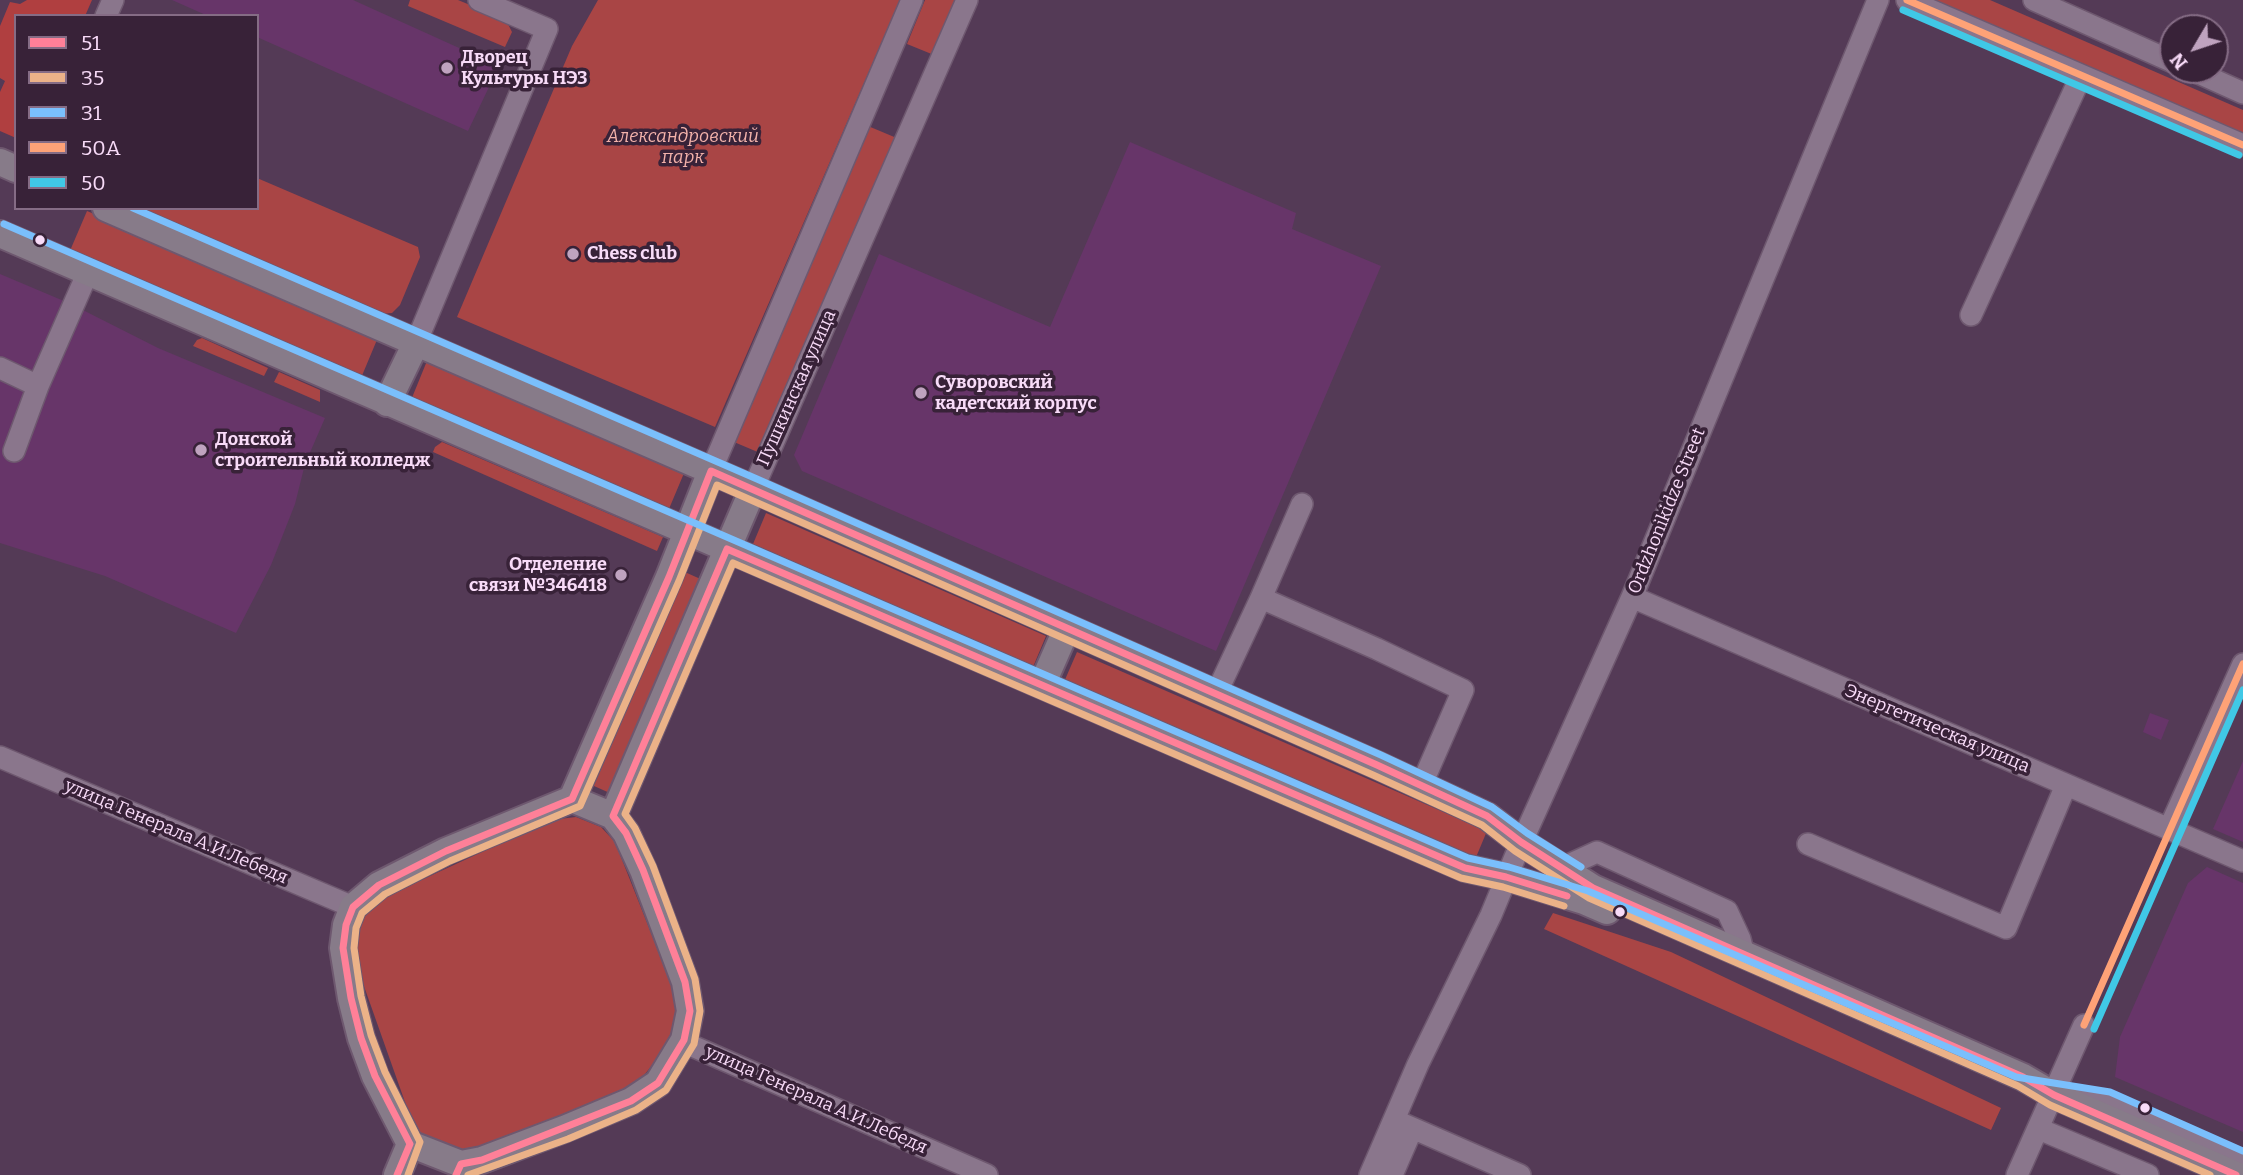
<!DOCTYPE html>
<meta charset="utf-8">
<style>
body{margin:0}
#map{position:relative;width:2243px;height:1175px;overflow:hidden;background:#543a56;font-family:Bitter,serif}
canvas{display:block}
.legend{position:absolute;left:14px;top:14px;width:245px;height:196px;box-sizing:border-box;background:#382238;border:2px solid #856c85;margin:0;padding:9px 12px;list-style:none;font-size:21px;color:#f8dbf8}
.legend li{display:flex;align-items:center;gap:14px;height:35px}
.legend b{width:35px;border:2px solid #856c85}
.north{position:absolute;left:2159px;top:14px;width:70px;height:70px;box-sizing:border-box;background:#382238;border:2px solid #856c85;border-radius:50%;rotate:231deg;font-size:19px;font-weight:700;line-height:28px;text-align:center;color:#f8dbf8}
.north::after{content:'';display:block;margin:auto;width:24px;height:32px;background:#bfa3bf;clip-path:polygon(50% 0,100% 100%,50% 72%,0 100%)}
</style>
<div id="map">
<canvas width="2243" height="1175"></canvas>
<ul class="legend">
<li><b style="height:9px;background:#ff8098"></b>51</li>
<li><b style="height:9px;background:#ebb288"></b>35</li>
<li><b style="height:9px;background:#7abffc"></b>31</li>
<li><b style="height:9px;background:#fea277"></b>50А</li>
<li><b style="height:9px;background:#40c8e6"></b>50</li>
</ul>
<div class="north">N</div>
</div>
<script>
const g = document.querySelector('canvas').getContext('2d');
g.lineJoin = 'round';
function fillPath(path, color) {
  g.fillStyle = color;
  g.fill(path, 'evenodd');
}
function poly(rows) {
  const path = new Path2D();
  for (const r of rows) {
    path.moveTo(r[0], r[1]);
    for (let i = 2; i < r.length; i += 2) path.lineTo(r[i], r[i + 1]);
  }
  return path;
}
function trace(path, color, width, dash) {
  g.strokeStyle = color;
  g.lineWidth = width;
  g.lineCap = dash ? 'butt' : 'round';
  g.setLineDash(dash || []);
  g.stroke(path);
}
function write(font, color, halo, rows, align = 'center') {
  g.font = font + ' Bitter,serif';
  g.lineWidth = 7;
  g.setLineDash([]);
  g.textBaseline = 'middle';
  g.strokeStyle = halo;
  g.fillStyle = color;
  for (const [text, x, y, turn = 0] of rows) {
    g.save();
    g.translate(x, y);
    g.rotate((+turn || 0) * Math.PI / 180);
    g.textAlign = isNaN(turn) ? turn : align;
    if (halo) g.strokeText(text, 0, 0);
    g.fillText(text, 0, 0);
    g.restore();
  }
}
const built = poly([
 [172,0,353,0,499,66,468,131,257,37,257,16,208,16],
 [1130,142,1296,213,1292,229,1381,266,1216,651,802,471,794,455,879,254,1050,327],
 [0,274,71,304,158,348,325,418,305,464,295,504,271,565,236,633,105,576,0,543],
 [2150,713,2169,720,2161,740,2143,732],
 [2243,761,2243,842,2213,829],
 [2207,867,2243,883,2243,1132,2115,1077,2120,1037,2188,883]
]);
const green = poly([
 [410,0,458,0,506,20,512,32,505,47,408,6],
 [598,0,900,0,715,427,457,317,572,46],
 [925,0,958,0,934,55,907,44],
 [1931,0,1990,0,2243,110,2243,134],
 [868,126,899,139,760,453,734,442],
 [257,178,418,247,420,257,400,305,392,313,381,314,135,208,257,208],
 [87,211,379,335,361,378,69,253],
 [202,338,268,368,264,376,193,346,197,340],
 [429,356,687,466,666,516,409,405],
 [279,372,320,390,320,402,274,382],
 [442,442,663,537,657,551,433,452,435,447],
 [766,513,1046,636,1033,667,753,544],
 [678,569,705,581,612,794,585,782],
 [1077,652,1487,831,1474,862,1064,682],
 [576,817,601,827,615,842,680,1006,678,1021,657,1059,641,1079,614,1094,472,1151,458,1151,420,1134,411,1119,360,975,353,932,376,901,551,820],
 [1553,913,1671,952,2001,1108,1991,1130,1544,929]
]);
const forest = poly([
 [27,0,92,0,85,16,16,16,16,138,0,131,0,92,5,81,0,78,0,26,10,2,20,4]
]);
const minor = poly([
 [1907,0,2243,145],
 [2034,0,2173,62],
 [106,16,113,0],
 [2192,70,2243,93],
 [1971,315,2081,76],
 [416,343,547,29,479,0],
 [0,368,38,386,88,272],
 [14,451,38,386],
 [711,471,912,0],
 [753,489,967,0],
 [1632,597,2243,861],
 [1261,598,1302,504],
 [1216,694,1261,598,1377,649,1463,690,1421,786],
 [0,757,353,907],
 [2169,829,2243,664],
 [1808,844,2006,928,2066,785],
 [1562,868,1597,852,1727,911,1740,939,1744,955],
 [683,1042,987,1175],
 [2073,1098,2107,1102,2243,1162],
 [1394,1120,1520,1175],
 [2039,1129,2148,1175],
 [1370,1175,1418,1064,1491,915,1515,857,1632,597,1878,0],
 [1392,1175,1412,1129],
 [2017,1175,2084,1025]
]);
const major = poly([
 [0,162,16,169],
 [106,208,753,489,1377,765,1487,816,1521,842,1593,888,2023,1077,2054,1095,2236,1175],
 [0,234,1465,868,1506,877,1584,901,1607,911],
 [387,403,416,343],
 [1042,685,1067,628],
 [572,799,613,816,626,833,643,870,685,982,690,1011,684,1040,658,1083,631,1101,564,1129,482,1160,461,1164,410,1144,375,1076,361,1038,351,998,343,948,346,925,353,907,379,885,446,851,572,799],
 [572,799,669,577,711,471],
 [613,816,753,489],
 [397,1175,410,1144]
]);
const bus1 = poly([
 [397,1175,410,1144,375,1076,361,1038,351,998,343,948,346,925,353,907,379,885,446,851,572,799,669,577,711,471,1377,765,1487,816,1521,842,1593,888,2023,1077,2054,1095,2236,1175],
 [456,1175,461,1164,482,1160,631,1101,658,1083,684,1040,690,1011,685,982,643,870,626,833,613,816,727,549,1465,868,1506,877,1567,896]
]);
const bus2 = poly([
 [408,1175,420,1142,385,1072,371,1035,361,996,354,948,356,928,362,913,385,894,450,861,580,806,679,581,717,485,1373,775,1482,825,1515,851,1589,898,2018,1086,2050,1105,2210,1175],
 [468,1175,568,1139,636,1110,666,1090,694,1044,700,1011,695,979,653,866,635,828,625,814,733,563,1461,878,1503,887,1564,906]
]);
const bus3 = poly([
 [133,208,757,479,1381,755,1492,807,1527,833,1581,867],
 [4,224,1468,858,1509,867,1588,891,2016,1077,2110,1092,2243,1151]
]);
const bus4 = poly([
 [1907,0,2243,145],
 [2084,1025,2243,664]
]);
const bus5 = poly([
 [1903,10,2239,155],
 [2094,1029,2243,690]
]);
const markers = [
 [447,68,7,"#bfa3bf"],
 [40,240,6,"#f8dbf8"],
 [573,254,7,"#bfa3bf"],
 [921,393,7,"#bfa3bf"],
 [201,450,7,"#bfa3bf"],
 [621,575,7,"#bfa3bf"],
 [1620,912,6,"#f8dbf8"],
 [2145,1108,6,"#f8dbf8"]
];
const poiNames = [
 ["Дворец",461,58],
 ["Культуры НЭЗ",461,79],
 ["Chess club",587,254],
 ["Суворовский",935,383],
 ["кадетский корпус",935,404],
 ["Донской",215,440],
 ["строительный колледж",215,461],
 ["Отделение",607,565,"right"],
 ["связи №346418",607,586,"right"]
];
const parkNames = [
 ["Александровский",683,137],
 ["парк",683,158]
];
const streetNames = [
 ["Пушкинская улица",797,388,-66],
 ["Ordzhonikidze Street",1667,511,-68],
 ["Энергетическая улица",1937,729,23],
 ["улица Генерала А.И.Лебедя",176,832,23],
 ["улица Генерала А.И.Лебедя",816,1100,24]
];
fillPath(built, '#673569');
fillPath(green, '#a94545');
fillPath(forest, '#b03f40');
trace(minor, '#6e586f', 24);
trace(major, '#6e586f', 30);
trace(minor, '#8a768c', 21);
trace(major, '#877b89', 26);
trace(bus1, '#ff8098', 7);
trace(bus2, '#ebb288', 7);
trace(bus3, '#7abffc', 7);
trace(bus4, '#fea277', 7);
trace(bus5, '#40c8e6', 7);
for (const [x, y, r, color] of markers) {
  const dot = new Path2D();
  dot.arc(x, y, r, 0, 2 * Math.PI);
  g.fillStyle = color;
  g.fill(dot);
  trace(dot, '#382238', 2.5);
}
write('bold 18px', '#f8dbf8', '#382238', poiNames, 'left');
write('italic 18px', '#f3b2ab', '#382238', parkNames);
write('18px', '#f8dbf8', '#382238', streetNames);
</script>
